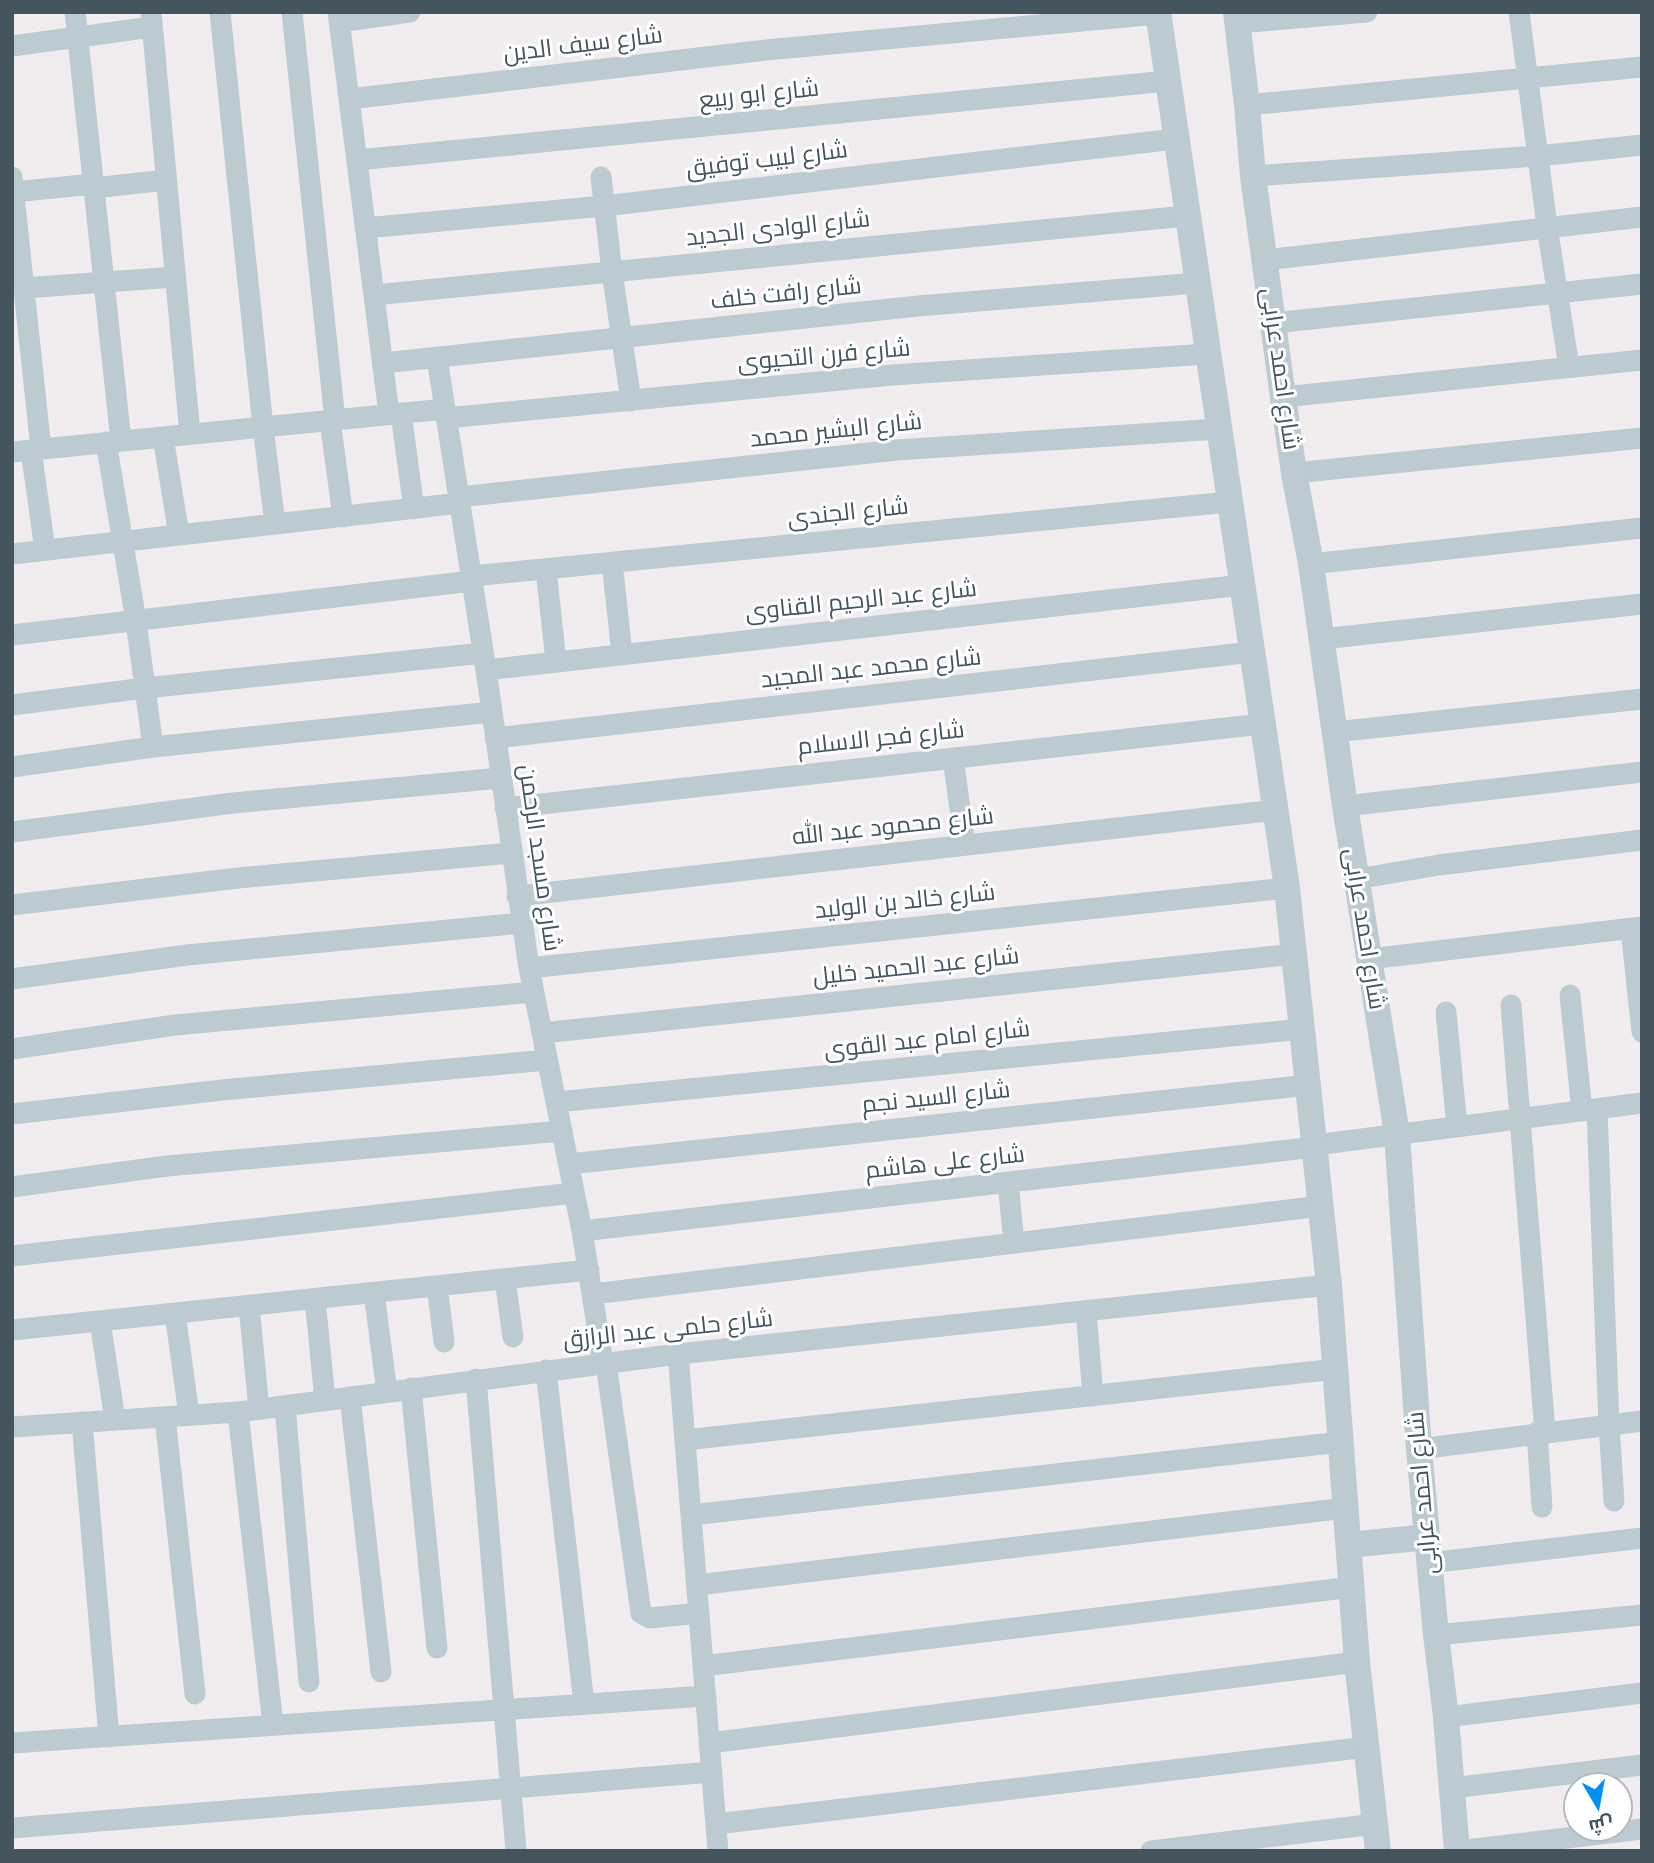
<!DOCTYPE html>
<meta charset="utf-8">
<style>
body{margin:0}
#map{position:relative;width:1654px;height:1863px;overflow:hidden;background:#f1edee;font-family:"Noto Sans",Cairo,sans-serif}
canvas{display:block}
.frame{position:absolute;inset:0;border:14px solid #44555e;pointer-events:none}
.north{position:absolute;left:1563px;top:1772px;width:70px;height:70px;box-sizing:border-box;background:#fff;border:2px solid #b4bbbf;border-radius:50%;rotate:170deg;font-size:19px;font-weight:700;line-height:28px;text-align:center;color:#44555e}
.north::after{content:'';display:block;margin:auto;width:24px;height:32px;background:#0390f5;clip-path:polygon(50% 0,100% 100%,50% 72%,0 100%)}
</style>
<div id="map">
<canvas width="1654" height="1863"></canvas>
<div class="frame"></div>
<div class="north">ش</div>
</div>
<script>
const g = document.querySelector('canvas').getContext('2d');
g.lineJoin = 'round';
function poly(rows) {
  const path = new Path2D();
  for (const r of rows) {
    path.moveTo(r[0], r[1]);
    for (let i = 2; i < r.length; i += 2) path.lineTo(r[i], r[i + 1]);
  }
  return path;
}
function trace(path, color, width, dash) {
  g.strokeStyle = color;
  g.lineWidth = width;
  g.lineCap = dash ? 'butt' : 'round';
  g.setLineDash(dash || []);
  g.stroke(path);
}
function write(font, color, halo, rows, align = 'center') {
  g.font = font + ' "Noto Sans",Cairo,sans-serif';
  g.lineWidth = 6;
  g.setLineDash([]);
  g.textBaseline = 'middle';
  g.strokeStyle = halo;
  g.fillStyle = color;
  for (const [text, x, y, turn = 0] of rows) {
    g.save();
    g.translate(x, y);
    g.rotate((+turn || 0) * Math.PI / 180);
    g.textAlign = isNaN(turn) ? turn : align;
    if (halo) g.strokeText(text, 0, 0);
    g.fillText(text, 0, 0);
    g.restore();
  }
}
const minor = poly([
 [75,12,121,441],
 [151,12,190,434],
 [220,12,263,427,275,524],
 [292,12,335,420],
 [338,12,389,414],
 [1519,12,1547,226,1569,367],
 [339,22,410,12],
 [1238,23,1367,12],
 [12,46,152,27],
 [349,99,766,50,1158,14],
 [1247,105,1642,67],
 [357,160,1167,81],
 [1253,176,1538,156,1642,145],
 [12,177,41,449],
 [601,177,612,272,631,401],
 [94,188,166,180],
 [14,192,93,184],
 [365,228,604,206,1175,139],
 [1265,260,1642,217],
 [24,288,175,277],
 [374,295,1186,216],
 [1273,323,1642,284],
 [437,358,486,670,529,968,582,1231,603,1363],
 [383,363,918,306,1197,283],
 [1283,397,1642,360],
 [401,413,414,509],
 [446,418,892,375,1207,354],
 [330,420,343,517],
 [163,437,179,535],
 [106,442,136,621,153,747],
 [31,450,45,550],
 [12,452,445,409],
 [1294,473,1642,438],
 [459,497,897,450,1218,429],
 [12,554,460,503],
 [612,562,622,654],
 [1311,564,1642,528],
 [546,569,556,662],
 [472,576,1229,502],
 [12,635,472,581],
 [1322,639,1642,604],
 [486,670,1242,585],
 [12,705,145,688,483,653],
 [1335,732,1642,699],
 [495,738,1252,652],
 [953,758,965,845],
 [12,767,153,747,492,712],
 [1345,806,1642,772],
 [505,808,1262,724],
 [12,832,233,803,501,778],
 [1357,879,1439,865,1642,840],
 [517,896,1276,810],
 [12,905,238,878,511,853],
 [1631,929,1642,1032],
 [1369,959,1642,927],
 [529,968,1287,888],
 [12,979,187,955,522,923],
 [1570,995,1582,1111],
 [1511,1005,1545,1432],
 [1446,1012,1457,1127],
 [542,1033,1295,954],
 [12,1049,175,1025,534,992],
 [556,1102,1303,1029],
 [1597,1109,1609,1425,1614,1501],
 [12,1114,222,1090,547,1060],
 [1315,1145,1642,1103],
 [569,1164,1309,1085],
 [1008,1182,1014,1243],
 [12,1187,167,1166,562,1131],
 [582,1231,1315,1147],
 [12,1256,574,1193],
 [505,1279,513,1337],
 [437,1286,444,1342],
 [374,1293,387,1392],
 [593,1294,1321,1206],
 [315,1299,325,1400],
 [249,1306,259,1409],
 [1086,1311,1093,1396],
 [175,1313,189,1415],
 [100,1321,115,1420],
 [12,1330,589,1270],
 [678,1354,718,1851],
 [606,1363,641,1613,650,1618,699,1613],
 [546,1370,584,1704],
 [476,1379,516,1851],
 [411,1388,437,1648],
 [350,1397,381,1672],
 [285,1406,309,1682],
 [238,1412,273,1725],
 [165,1417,195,1694],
 [82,1422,109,1737],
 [12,1427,238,1412,678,1354,1329,1285],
 [1537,1432,1542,1507],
 [685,1440,1336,1369],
 [1419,1449,1642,1421],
 [691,1515,1341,1442],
 [1429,1563,1642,1538],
 [697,1585,1346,1508],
 [1436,1635,1642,1615],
 [703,1666,1352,1587],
 [1446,1717,1642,1693],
 [12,1743,706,1696],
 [709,1743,1357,1662],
 [1452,1788,1642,1765],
 [716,1824,1367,1747],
 [12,1828,712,1772],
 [1151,1851,1375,1824],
 [1458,1851,1642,1829]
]);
const tertiary = poly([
 [1158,12,1287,888,1329,1285,1357,1662,1378,1851],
 [1236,12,1247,105,1253,176,1283,397,1294,473,1311,564,1345,806,1397,1134,1419,1449,1436,1635,1446,1717,1457,1851],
 [1349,1545,1427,1537]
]);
const streetNames = [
 ["شارع سيف الدين",583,45,-7],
 ["شارع ابو ربيع",759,95,-6],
 ["شارع لبيب توفيق",767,160,-7],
 ["شارع الوادى الجديد",778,229,-6],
 ["شارع رافت خلف",786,294,-6],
 ["شارع فرن التحيوى",824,356,-5],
 ["شارع احمد عرابى",1280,369,82],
 ["شارع البشير محمد",836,431,-6],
 ["شارع الجندى",848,513,-6],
 ["شارع عبد الرحيم القناوى",861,601,-6],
 ["شارع محمد عبد المجيد",871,669,-6],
 ["شارع فجر الاسلام",881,739,-6],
 ["شارع محمود عبد الله",893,827,-6],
 ["شارع مسجد الرحمن",539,858,82],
 ["شارع خالد بن الوليد",905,902,-6],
 ["شارع احمد عرابى",1364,929,81],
 ["شارع عبد الحميد خليل",916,967,-6],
 ["شارع امام عبد القوى",927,1040,-6],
 ["شارع السيد نجم",936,1098,-6],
 ["شارع على هاشم",945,1163,-6],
 ["شارع حلمى عبد الرازق",668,1330,-6],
 ["شارع احمد عرابى",1423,1493,-95]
];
trace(minor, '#bccbd2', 21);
trace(tertiary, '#bccbd2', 26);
write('24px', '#44555e', '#fff', streetNames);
</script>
